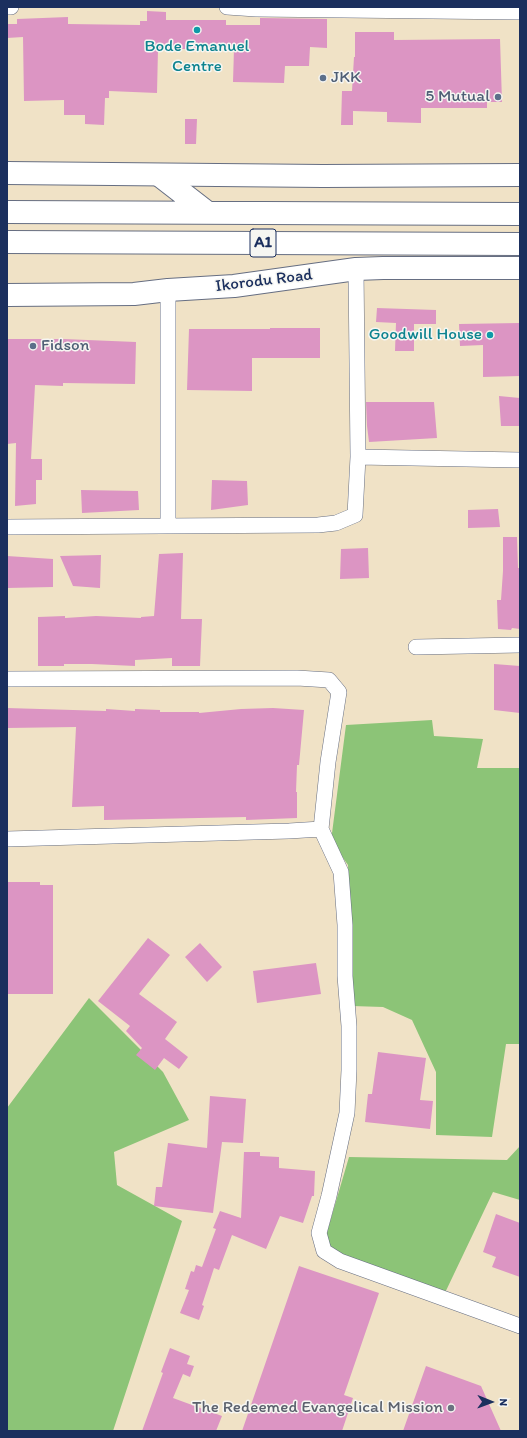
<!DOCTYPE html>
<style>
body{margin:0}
#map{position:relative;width:527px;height:1438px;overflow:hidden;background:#f0e2c6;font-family:Itim,sans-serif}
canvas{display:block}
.frame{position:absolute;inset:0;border:8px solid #1b2f5e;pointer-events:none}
.north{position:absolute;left:471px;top:1382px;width:40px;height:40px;-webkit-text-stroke:3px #f6f6f2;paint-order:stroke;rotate:91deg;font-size:11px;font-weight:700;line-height:16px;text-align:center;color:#1b2f5e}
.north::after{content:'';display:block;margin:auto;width:14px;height:18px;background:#1b2f5e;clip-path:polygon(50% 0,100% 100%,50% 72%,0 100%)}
</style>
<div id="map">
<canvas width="527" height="1438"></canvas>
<div class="frame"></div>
<div class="north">N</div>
</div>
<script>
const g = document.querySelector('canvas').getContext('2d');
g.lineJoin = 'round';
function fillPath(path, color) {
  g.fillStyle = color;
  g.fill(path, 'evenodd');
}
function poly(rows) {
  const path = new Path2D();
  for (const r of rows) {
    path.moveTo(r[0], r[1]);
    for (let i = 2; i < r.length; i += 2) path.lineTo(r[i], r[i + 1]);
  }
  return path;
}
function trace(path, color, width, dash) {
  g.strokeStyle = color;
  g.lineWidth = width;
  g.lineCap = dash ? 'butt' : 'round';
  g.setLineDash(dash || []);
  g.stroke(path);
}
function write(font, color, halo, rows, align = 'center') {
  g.font = font + ' Itim,sans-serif';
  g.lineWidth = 3;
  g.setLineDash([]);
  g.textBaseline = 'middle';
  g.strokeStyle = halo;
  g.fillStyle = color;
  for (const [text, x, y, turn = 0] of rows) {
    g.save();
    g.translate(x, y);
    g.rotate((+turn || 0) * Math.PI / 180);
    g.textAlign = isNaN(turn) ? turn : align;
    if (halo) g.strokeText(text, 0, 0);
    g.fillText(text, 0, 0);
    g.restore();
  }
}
const green = poly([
 [432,720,434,736,483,739,477,768,520,768,520,1044,506,1044,492,1137,436,1135,436,1072,412,1020,383,1007,352,1006,348,865,331,841,346,725],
 [89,998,163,1072,189,1120,114,1152,117,1185,182,1221,113,1431,7,1431,7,1108],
 [520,1146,520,1200,493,1192,443,1297,322,1249,349,1157,507,1160]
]);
const building = poly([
 [147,11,166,12,166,20,226,20,226,25,260,25,260,18,327,19,327,48,310,47,309,66,285,66,284,83,233,82,234,49,158,49,157,93,109,91,109,98,105,98,104,125,85,124,85,115,64,115,64,100,24,101,23,37,7,38,7,24,17,24,17,19,68,17,68,24,140,25,140,21,147,21],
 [355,32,394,32,394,40,500,39,502,102,487,102,487,108,421,108,421,123,387,122,387,112,353,111,353,125,341,125,342,91,352,91,354,57,355,57],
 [185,119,197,119,196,144,185,144],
 [377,308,436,310,436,324,414,324,414,351,395,351,396,323,376,322],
 [520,323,520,376,483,377,483,345,460,346,459,324],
 [270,328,320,328,320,358,252,358,252,391,187,390,189,329,270,329],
 [7,339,63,339,136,342,135,384,63,383,63,386,35,385,31,459,42,459,42,480,36,480,36,504,15,506,16,443,7,444],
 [499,396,520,398,520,426,501,426],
 [366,402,434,402,437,438,369,442,367,426],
 [212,480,247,481,248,505,211,510],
 [81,490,138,491,139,510,82,513],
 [498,509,500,527,468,528,468,510],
 [503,537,517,537,518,568,520,568,520,629,512,628,511,630,498,629,497,600,501,600,503,571],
 [368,548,369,578,340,579,341,549],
 [183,553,181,619,202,619,200,666,172,666,172,658,135,660,135,666,92,664,64,664,64,666,38,666,38,617,65,616,65,618,96,616,141,618,141,617,154,616,159,554],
 [101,555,100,588,73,586,60,556],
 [7,556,53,559,53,587,7,588],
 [494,664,520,666,520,713,494,710],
 [7,708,106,711,106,709,135,711,135,709,160,710,160,712,199,712,199,713,241,709,273,708,304,710,299,765,297,765,296,792,297,792,297,818,246,820,246,817,104,820,104,806,72,807,76,727,7,728],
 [7,882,40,882,40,885,53,885,53,994,7,994],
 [148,938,170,955,139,994,177,1022,165,1039,188,1057,179,1069,164,1058,155,1070,136,1055,142,1048,126,1031,130,1026,98,1001],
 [200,943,222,967,207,982,185,957],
 [316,963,321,994,257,1003,253,971],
 [378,1052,426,1058,420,1100,433,1101,430,1129,365,1122,368,1094,372,1094],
 [210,1096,246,1099,243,1143,222,1142,213,1213,154,1206,156,1187,162,1187,168,1143,207,1148],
 [244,1152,260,1152,260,1156,279,1157,279,1168,315,1171,314,1196,312,1196,303,1223,280,1216,266,1249,232,1235,219,1270,214,1268,202,1305,204,1306,199,1320,180,1313,189,1290,185,1289,191,1271,194,1272,196,1265,202,1267,216,1229,213,1228,220,1211,241,1218],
 [496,1214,520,1223,520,1277,492,1267,496,1257,483,1252],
 [299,1266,379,1293,344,1395,353,1398,342,1431,242,1431],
 [170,1348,190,1356,187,1364,194,1366,190,1377,183,1374,173,1398,222,1416,216,1431,142,1431,163,1373,161,1372],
 [426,1366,481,1386,501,1431,403,1431]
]);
const street = poly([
 [7,7,11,7],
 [227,7,256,9,520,12],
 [358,457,520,460],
 [168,526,168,290],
 [7,527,318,525,336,523,355,515,358,457,356,269],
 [416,647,520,645],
 [7,679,297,678,329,680,339,692,328,762,321,829,341,872,345,925,345,976,349,1026,349,1070,347,1113,329,1196,319,1233,324,1251,340,1261,520,1326],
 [7,839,289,831,321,829]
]);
const primary = poly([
 [7,173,323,176,520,175],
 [7,295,134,294,168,290,234,286,356,269,383,268,520,268]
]);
const highway = poly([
 [159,175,208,213],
 [7,212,520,214],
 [7,242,520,244]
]);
const markers = [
 [197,30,4,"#0f9aa8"],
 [323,78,4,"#5c6f8a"],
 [498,97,4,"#5c6f8a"],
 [490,335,4,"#0f9aa8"],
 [33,346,4,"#5c6f8a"],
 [451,1408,4,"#6b7280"]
];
const shields = [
 [263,243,26]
];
const shieldNames = [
 ["A1",263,243]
];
const cultureNames = [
 ["Bode Emanuel",197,47],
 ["Centre",197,67],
 ["Goodwill House",482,335,"right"]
];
const serviceNames = [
 ["JKK",331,78],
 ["5 Mutual",490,97,"right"],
 ["Fidson",41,346]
];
const streetNames = [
 ["Ikorodu Road",264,281,-7]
];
const worshipNames = [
 ["The Redeemed Evangelical Mission",443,1408]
];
fillPath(green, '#8cc477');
fillPath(building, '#dc95c3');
trace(street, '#666e82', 16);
trace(primary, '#666e82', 24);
trace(highway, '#666e82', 24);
trace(street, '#fff', 15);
trace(primary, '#fff', 22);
trace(highway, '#fff', 22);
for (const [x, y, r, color] of markers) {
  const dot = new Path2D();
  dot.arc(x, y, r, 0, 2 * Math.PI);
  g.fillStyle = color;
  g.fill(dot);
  trace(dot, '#f6f6f2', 1.5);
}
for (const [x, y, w] of shields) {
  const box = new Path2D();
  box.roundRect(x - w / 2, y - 14, w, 28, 3);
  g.fillStyle = '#f6f6f2';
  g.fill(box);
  trace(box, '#1b2f5e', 1);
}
write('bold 16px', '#1b2f5e', null, shieldNames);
write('17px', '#0d838f', '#f6f6f2', cultureNames);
write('17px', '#4e5e75', '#f6f6f2', serviceNames, 'left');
write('17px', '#1b2f5e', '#f6f6f2', streetNames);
write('17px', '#5b616d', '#f6f6f2', worshipNames, 'right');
</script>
